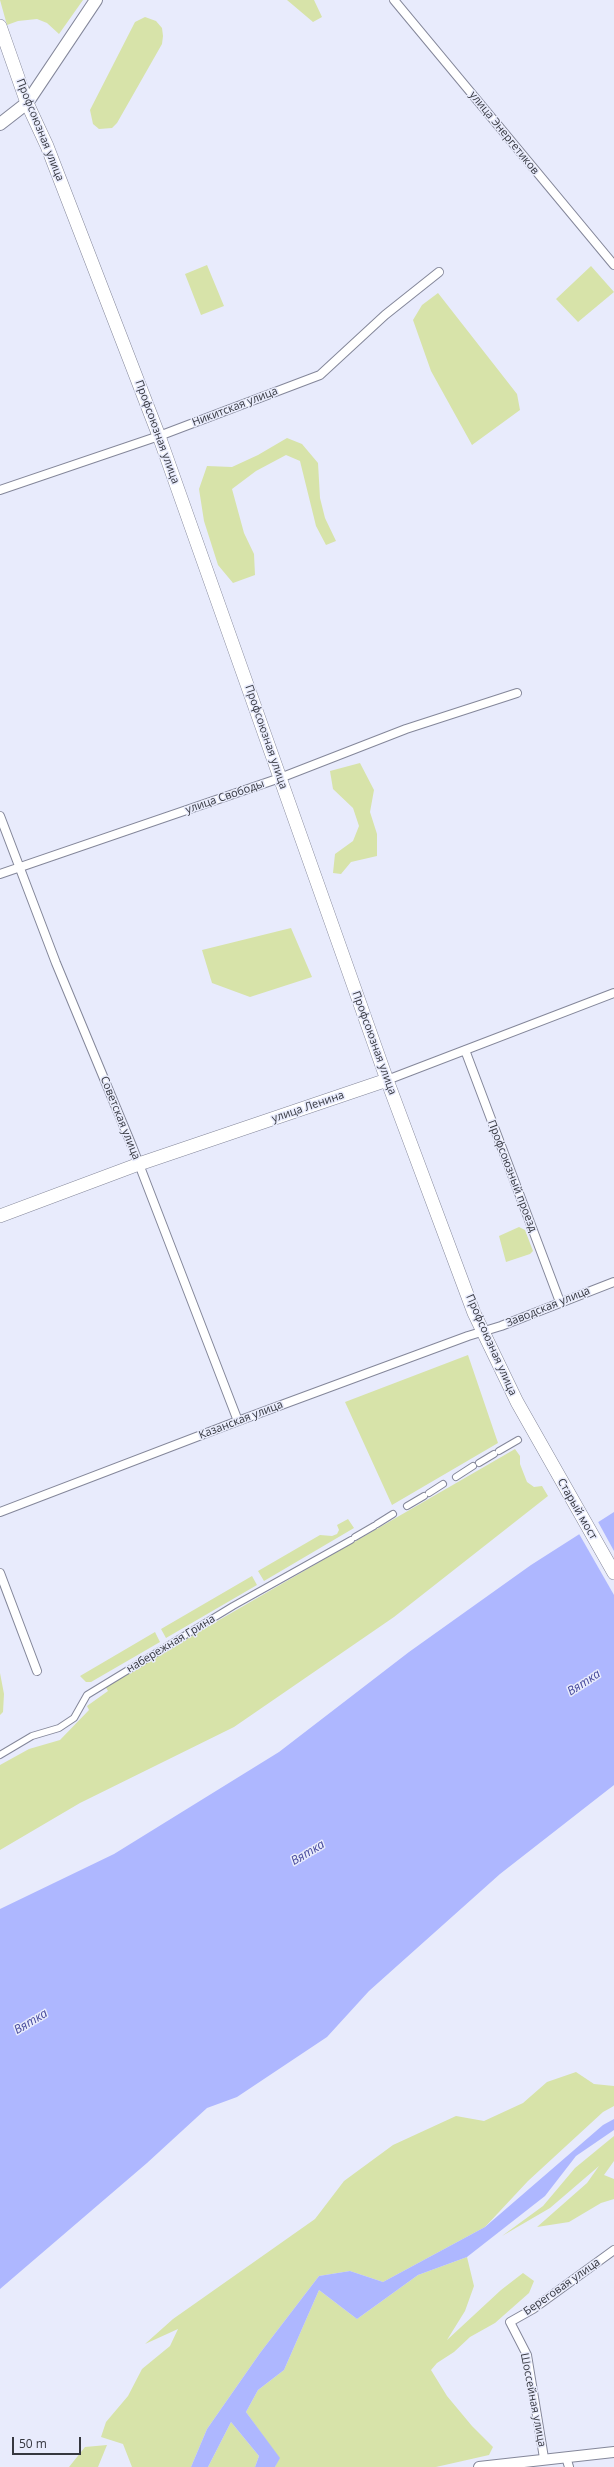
<!DOCTYPE html>
<meta charset="utf-8">
<style>
body{margin:0}
#map{position:relative;width:614px;height:2467px;overflow:hidden;background:#e8ebfc;font-family:"Open Sans",sans-serif}
canvas{display:block}
.scale{position:absolute;left:12px;top:2437px;width:69px;height:18px;box-sizing:border-box;border:2px solid #35373f;border-top:0;padding-left:5px;font-size:12px;line-height:14px;white-space:nowrap;color:#35373f;-webkit-text-stroke:3px #e8ebfc;paint-order:stroke}
</style>
<div id="map">
<canvas width="614" height="2467"></canvas>
<div class="scale">50 m</div>
</div>
<script>
const g = document.querySelector('canvas').getContext('2d');
g.lineJoin = 'round';
function fillPath(path, color) {
  g.fillStyle = color;
  g.fill(path, 'evenodd');
}
function poly(rows) {
  const path = new Path2D();
  for (const r of rows) {
    path.moveTo(r[0], r[1]);
    for (let i = 2; i < r.length; i += 2) path.lineTo(r[i], r[i + 1]);
  }
  return path;
}
function trace(path, color, width, dash) {
  g.strokeStyle = color;
  g.lineWidth = width;
  g.lineCap = dash ? 'butt' : 'round';
  g.setLineDash(dash || []);
  g.stroke(path);
}
function write(font, color, halo, rows, align = 'center') {
  g.font = font + ' "Open Sans",sans-serif';
  g.lineWidth = 3;
  g.setLineDash([]);
  g.textBaseline = 'middle';
  g.strokeStyle = halo;
  g.fillStyle = color;
  for (const [text, x, y, turn = 0] of rows) {
    g.save();
    g.translate(x, y);
    g.rotate((+turn || 0) * Math.PI / 180);
    g.textAlign = isNaN(turn) ? turn : align;
    if (halo) g.strokeText(text, 0, 0);
    g.fillText(text, 0, 0);
    g.restore();
  }
}
const green = poly([
 [0,0,83,0,59,34,47,23,37,19,18,21,7,25],
 [287,0,314,0,322,17,313,22],
 [145,17,156,21,162,28,163,36,162,44,117,123,112,128,99,129,93,124,90,110,135,22],
 [207,265,224,306,201,315,185,274],
 [591,266,614,292,578,322,556,299],
 [438,293,517,394,520,410,472,445,431,371,413,320,422,305],
 [287,438,302,444,318,463,320,498,325,518,336,541,326,545,316,526,300,461,286,455,256,471,232,489,244,533,254,554,255,575,233,583,218,565,204,521,199,489,207,466,232,467,258,455],
 [360,763,374,790,370,812,377,834,377,856,351,862,341,874,333,873,335,854,353,841,359,826,353,808,333,789,330,771],
 [291,928,312,977,250,997,212,983,202,950],
 [519,1227,525,1230,533,1251,530,1254,506,1262,499,1236],
 [468,1355,498,1443,392,1505,345,1402],
 [515,1449,520,1456,520,1464,527,1482,534,1487,542,1486,548,1496,394,1617,234,1727,80,1803,0,1850,0,1765,29,1749,60,1740,89,1710,87,1706,108,1691,105,1686],
 [348,1519,354,1528,264,1581,258,1571,320,1535,332,1536,337,1534,339,1530,337,1525],
 [252,1576,257,1585,166,1638,161,1629],
 [155,1632,160,1642,91,1682,86,1682,80,1676],
 [0,1673,4,1694,3,1712,0,1715],
 [576,2072,594,2084,614,2086,614,2106,603,2112,528,2181,485,2227,383,2282,350,2271,319,2276,260,2353,207,2429,191,2467,132,2467,123,2444,101,2437,106,2422,128,2396,142,2369,170,2346,178,2329,145,2344,173,2319,315,2219,344,2181,393,2145,456,2116,484,2121,523,2103,547,2082],
 [614,2136,614,2161,604,2175,614,2179,614,2199,601,2203,569,2222,537,2227,587,2183,599,2166,550,2208,502,2236,543,2206,575,2168],
 [467,2257,474,2286,465,2311,447,2340,501,2290,523,2273,534,2281,529,2293,495,2323,470,2337,454,2352,437,2363,431,2370,447,2396,472,2426,493,2447,489,2455,436,2467,275,2467,279,2458,246,2412,258,2390,284,2370,319,2290,357,2319,418,2275],
 [231,2422,259,2456,255,2467,208,2467],
 [107,2445,98,2467,69,2467,85,2447]
]);
const water = poly([
 [614,1512,614,1785,500,1874,369,1991,327,2037,237,2097,207,2108,147,2163,0,2289,0,1909,114,1854,279,1752,409,1652,531,1565],
 [614,2119,614,2130,576,2156,545,2196,467,2257,418,2275,357,2319,319,2290,284,2370,258,2390,246,2412,280,2458,275,2467,255,2467,259,2456,231,2422,208,2467,191,2467,207,2429,260,2353,319,2276,350,2271,383,2282,485,2227,603,2125]
]);
const pier = poly([
 [597,1520,614,1551,614,1595,578,1532]
]);
const pedestrian = poly([
 [499,1451,518,1440],
 [479,1463,494,1454],
 [456,1477,473,1466],
 [429,1493,443,1484],
 [407,1506,424,1496],
 [377,1524,393,1514],
 [355,1537,374,1526],
 [0,1755,32,1736,59,1728,74,1718,87,1695,233,1606,351,1540]
]);
const minor = poly([
 [394,0,614,265],
 [0,490,159,436,320,375,385,315,439,272],
 [0,816,56,963,132,1146,238,1421],
 [0,874,280,778,406,729,517,693],
 [465,1050,560,1302],
 [387,1080,614,993],
 [0,1512,238,1421,468,1336,501,1326,614,1282],
 [0,1573,37,1671],
 [566,2457,569,2467],
 [544,2458,527,2355,510,2322,533,2309,614,2250]
]);
const tertiary = poly([
 [479,2467,614,2452]
]);
const secondary = poly([
 [0,124,27,103,96,0]
]);
const primary = poly([
 [0,26,27,103,47,146,159,436,387,1080,474,1313,517,1402,614,1573],
 [0,1216,139,1164,387,1080]
]);
const streetNames = [
 ["Профсоюзная улица",40,130,68],
 ["улица Энергетиков",504,133,51],
 ["Никитская улица",235,407,-21],
 ["Профсоюзная улица",157,432,70],
 ["Профсоюзная улица",266,737,71],
 ["улица Свободы",225,797,-19],
 ["Профсоюзная улица",374,1043,70],
 ["улица Ленина",308,1107,-19],
 ["Советская улица",120,1118,68],
 ["Профсоюзный проезд",512,1176,69],
 ["Заводская улица",548,1307,-22],
 ["Профсоюзная улица",491,1345,66],
 ["Казанская улица",241,1420,-21],
 ["Старый мост",577,1509,60],
 ["набережная Грина",171,1644,-31],
 ["Береговая улица",562,2287,-35],
 ["Шоссейная улица",533,2400,79]
];
const waterNames = [
 ["Вятка",584,1683,-33],
 ["Вятка",308,1853,-31],
 ["Вятка",31,2022,-31]
];
fillPath(green, '#d7e3a9');
fillPath(water, '#aeb7ff');
fillPath(pier, '#e8ebfc');
trace(pedestrian, '#84879a', 8);
trace(minor, '#84879a', 10);
trace(tertiary, '#84879a', 12);
trace(secondary, '#84879a', 14);
trace(primary, '#84879a', 14);
trace(pedestrian, '#fff', 6);
trace(minor, '#fff', 8);
trace(tertiary, '#fff', 10);
trace(secondary, '#fff', 12);
trace(primary, '#fff', 13);
write('11px', '#35373f', '#e8ebfc', streetNames);
write('italic 12px', '#45489b', '#e8ebfc', waterNames);
</script>
